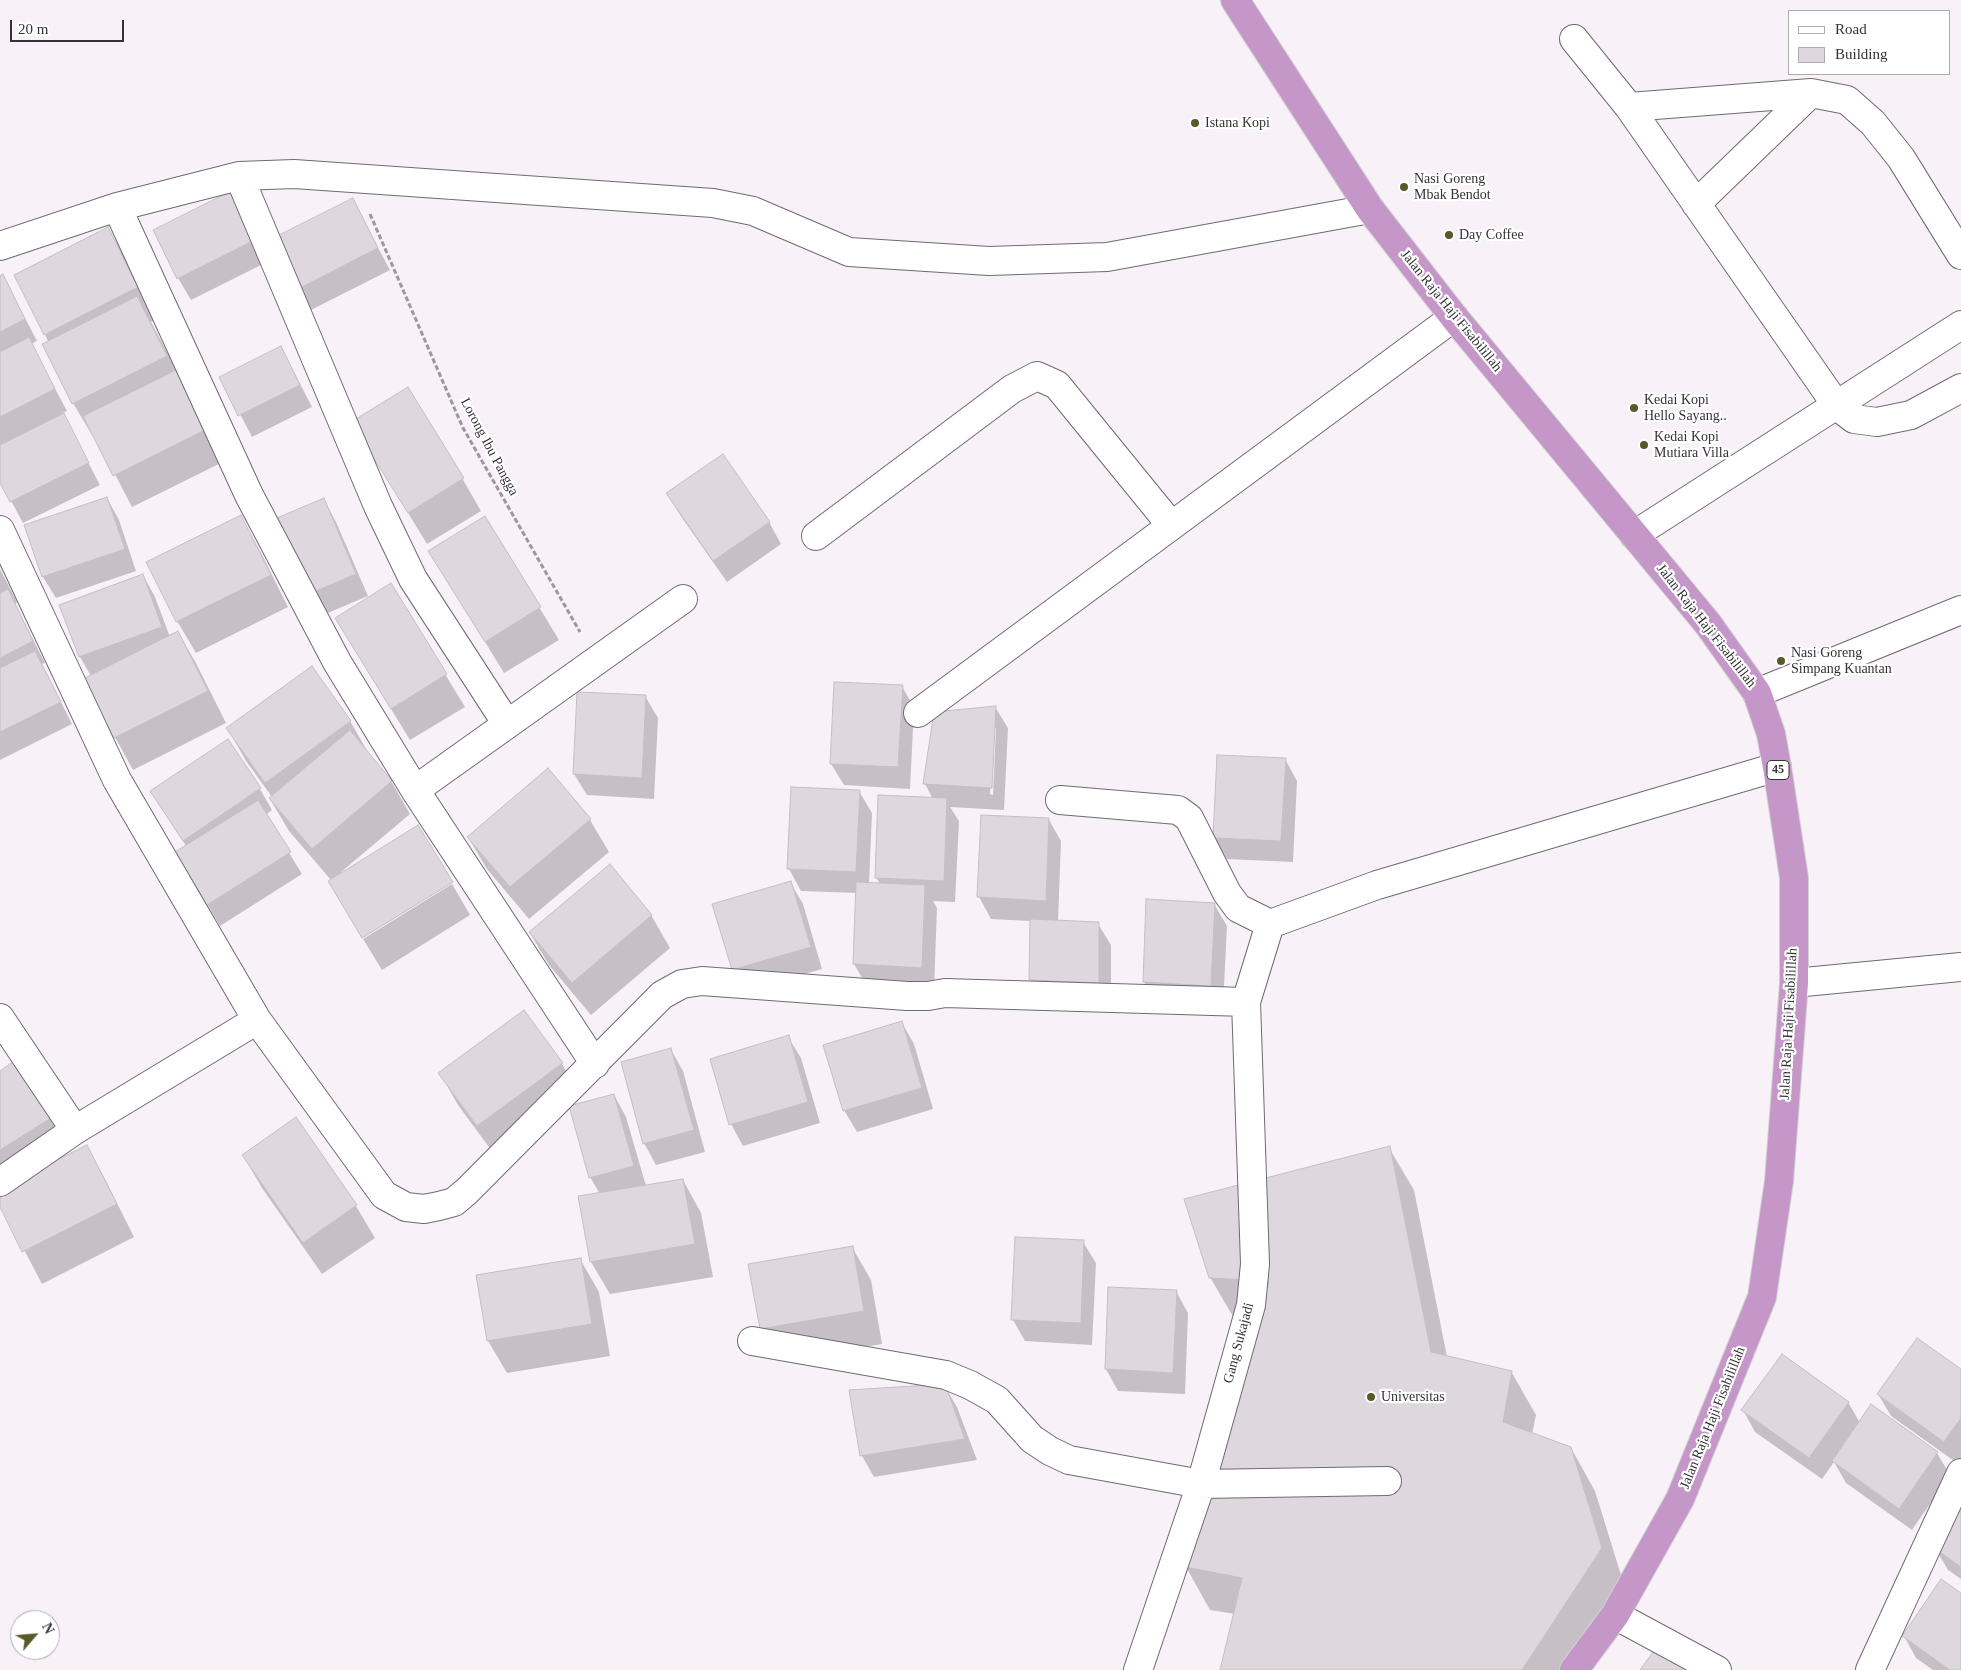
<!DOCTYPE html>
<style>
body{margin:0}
#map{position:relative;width:1961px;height:1670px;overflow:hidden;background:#f8f1f8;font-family:Georgia,serif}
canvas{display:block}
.legend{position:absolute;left:1788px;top:10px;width:162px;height:65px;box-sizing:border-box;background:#fff;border:1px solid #aeadae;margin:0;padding:6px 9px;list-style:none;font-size:15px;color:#343235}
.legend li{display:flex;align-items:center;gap:10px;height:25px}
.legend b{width:25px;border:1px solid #aeadae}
.north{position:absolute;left:10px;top:1610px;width:50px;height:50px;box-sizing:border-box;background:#fff;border:1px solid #aeadae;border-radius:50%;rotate:63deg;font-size:14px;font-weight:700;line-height:20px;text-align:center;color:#343235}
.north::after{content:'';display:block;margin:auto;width:18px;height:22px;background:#575b29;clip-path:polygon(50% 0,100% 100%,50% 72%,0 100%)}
.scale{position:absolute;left:10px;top:20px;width:114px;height:22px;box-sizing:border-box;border:2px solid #343235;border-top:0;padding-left:6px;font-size:15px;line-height:18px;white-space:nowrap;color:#343235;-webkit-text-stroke:4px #fff;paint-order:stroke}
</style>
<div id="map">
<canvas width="1961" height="1670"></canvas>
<ul class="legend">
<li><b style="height:6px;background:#fff"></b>Road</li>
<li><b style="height:14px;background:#ded7de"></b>Building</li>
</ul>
<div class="north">N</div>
<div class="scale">20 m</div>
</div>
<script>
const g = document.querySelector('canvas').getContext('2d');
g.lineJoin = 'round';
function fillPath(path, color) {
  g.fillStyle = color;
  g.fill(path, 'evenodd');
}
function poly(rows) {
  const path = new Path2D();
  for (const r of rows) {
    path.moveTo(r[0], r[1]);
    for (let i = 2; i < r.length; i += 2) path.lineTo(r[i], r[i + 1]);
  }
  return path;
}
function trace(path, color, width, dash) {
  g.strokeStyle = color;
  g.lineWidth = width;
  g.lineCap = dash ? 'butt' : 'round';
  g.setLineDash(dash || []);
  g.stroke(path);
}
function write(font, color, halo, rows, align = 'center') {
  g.font = font + ' Georgia,serif';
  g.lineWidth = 4.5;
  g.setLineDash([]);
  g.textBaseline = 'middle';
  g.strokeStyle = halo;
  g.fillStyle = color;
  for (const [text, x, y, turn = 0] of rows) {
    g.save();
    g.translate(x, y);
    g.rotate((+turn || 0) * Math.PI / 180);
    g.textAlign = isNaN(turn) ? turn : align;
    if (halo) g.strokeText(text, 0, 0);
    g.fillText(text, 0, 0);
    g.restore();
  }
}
const shadow = poly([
 [231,193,267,262,191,300,178,278],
 [363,220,390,270,311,310,299,288],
 [108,229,127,261,156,320,151,322,225,461,132,507,94,434,92,435,73,403,45,334],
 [3,276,37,341,31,344,67,411,62,413,100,485,23,523,0,480,0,277],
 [281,347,312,407,252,437,221,377],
 [372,454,462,478,481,511,427,544],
 [668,494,769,522,781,544,727,582,680,515],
 [107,498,119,520,136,571,56,598,43,577,26,526],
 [324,500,336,522,368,596,323,615,310,593],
 [240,516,259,549,288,607,196,653,177,621],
 [485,518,559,640,504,673,449,583],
 [0,569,17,602,15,604,45,663,42,664,72,724,0,760],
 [143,575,155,597,170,637,178,632,197,665,226,723,133,770,115,737,91,676,80,657,61,606],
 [391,585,465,707,410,740,355,650],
 [312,668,350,721,369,754,391,781,410,814,341,872,342,873,331,880,289,831,270,799,272,797,246,761,228,729],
 [902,686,914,708,910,789,844,785,831,764],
 [645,696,658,718,654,799,587,795,574,774],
 [995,707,1008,728,1004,810,950,807,959,821,955,902,933,901,937,908,934,989,867,986,854,964,857,893,801,891,789,869,859,791,872,813,869,884,880,884,876,877,933,799,925,784,935,713],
 [994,728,996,728,993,795,990,794],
 [1285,759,1297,781,1293,862,1227,859,1214,837],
 [547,770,590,820,609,852,529,919,487,869,468,837],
 [260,789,272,810,266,815,302,874,220,926,189,874,186,846,151,791],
 [982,816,1049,820,1061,841,1058,922,1098,924,1111,945,1111,1005,1042,1002,1030,980,1031,921,991,919,979,897],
 [790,882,803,904,822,969,746,991,733,970],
 [452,884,470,915,382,970,363,939],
 [1214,904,1227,926,1223,1007,1156,1004,1144,982],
 [651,915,670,948,591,1015,549,965,530,933],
 [524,1011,562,1064,581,1096,497,1158,458,1105,440,1073],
 [902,1023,914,1044,933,1109,857,1132,844,1110],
 [788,1037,801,1058,820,1123,743,1146,731,1124],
 [671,1050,683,1071,705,1152,656,1165,644,1143],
 [0,1072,50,1118,68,1151,46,1165,87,1147,105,1179,134,1237,42,1284,0,1204],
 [614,1095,626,1117,646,1186,683,1180,701,1213,713,1277,610,1294,591,1262,580,1197,600,1194,590,1177],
 [296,1119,356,1206,375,1238,322,1274,262,1188,243,1155],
 [1389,1148,1414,1190,1447,1357,1512,1373,1536,1415,1532,1434,1571,1448,1595,1491,1626,1591,1574,1670,1221,1670,1235,1614,1210,1610,1186,1567,1235,1320,1210,1277],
 [1083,1242,1096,1263,1092,1345,1025,1341,1013,1320],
 [852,1247,871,1280,882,1344,780,1361,761,1329],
 [580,1259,599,1292,610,1356,507,1373,488,1341],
 [1176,1291,1188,1313,1185,1394,1118,1391,1106,1369],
 [1961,1371,1961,1457,1957,1463,1891,1416,1878,1394],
 [944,1385,957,1407,977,1460,874,1477,862,1456,851,1392],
 [1848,1402,1860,1423,1937,1453,1950,1475,1912,1530,1846,1483,1834,1462,1822,1479,1755,1432,1743,1410],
 [1961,1512,1961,1579,1948,1570,1935,1548],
 [1961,1595,1961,1670,1933,1670,1916,1658,1904,1636]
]);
const building = poly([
 [231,191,255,240,177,279,153,230,231,191],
 [353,198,378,248,298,289,273,238,353,198],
 [108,227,138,287,44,335,14,275,108,227],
 [3,274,25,319,0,332,0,276,3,274],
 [137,296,167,356,72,404,42,344,137,296],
 [29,337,55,389,0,417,0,352,29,337],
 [281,346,300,385,238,416,219,377,281,346],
 [178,369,207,429,113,476,83,416,178,369],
 [408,387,464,478,408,513,351,422,408,387],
 [64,413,89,463,10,502,0,483,0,445,64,413],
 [723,454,770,522,713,561,666,493,723,454],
 [107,497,125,549,42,577,24,525,107,497],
 [324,498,356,574,309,594,277,518,324,498],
 [241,515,271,575,176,622,146,562,241,515],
 [485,516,541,607,485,642,428,551,485,516],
 [143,574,162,627,79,657,59,605,143,574],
 [391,583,447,674,391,709,335,618,391,583],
 [8,589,33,641,0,658,0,593,8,589],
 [178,631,208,691,114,738,83,679,178,631],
 [35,651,61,702,0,732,0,668,35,651],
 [312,666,351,721,265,783,226,728,312,666],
 [834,682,903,685,898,767,830,764,834,682],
 [577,692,646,695,642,778,573,774,577,692],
 [996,706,992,788,923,784,934,712,996,706],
 [350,730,392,781,312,849,269,798,350,730],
 [228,739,261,788,183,841,150,791,228,739],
 [1217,755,1286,758,1281,841,1213,838,1217,755],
 [548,768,591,819,510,887,467,837,548,768],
 [791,787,860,790,856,872,787,869,791,787],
 [878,795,947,798,944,881,875,878,878,795],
 [258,800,291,852,207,905,175,852,258,800],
 [981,815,1049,818,1046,901,977,897,981,815],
 [418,825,453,882,362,938,328,881,418,825],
 [610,864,652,915,572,983,529,932,610,864],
 [791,881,811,947,732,970,712,904,791,881],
 [856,882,925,885,922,968,853,964,856,882],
 [1146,899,1215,903,1211,986,1143,982,1146,899],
 [1030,919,1099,922,1099,983,1029,980,1030,919],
 [524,1010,563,1063,477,1126,438,1073,524,1010],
 [902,1021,922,1088,843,1111,823,1045,902,1021],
 [789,1035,808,1102,729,1125,710,1059,789,1035],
 [671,1048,694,1130,643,1144,621,1062,671,1048],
 [14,1061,51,1118,0,1150,0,1071,14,1061],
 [614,1094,634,1166,589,1178,569,1106,614,1094],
 [296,1117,357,1205,303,1243,242,1155,296,1117],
 [87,1145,117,1204,22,1252,0,1207,0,1188,87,1145],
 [1390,1146,1431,1352,1512,1371,1503,1422,1571,1447,1602,1548,1522,1670,1220,1670,1242,1578,1185,1567,1269,1281,1209,1278,1184,1199,1390,1146],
 [683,1179,695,1244,590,1262,578,1196,683,1179],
 [1015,1237,1084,1240,1081,1323,1011,1320,1015,1237],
 [853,1246,864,1311,760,1329,748,1264,853,1246],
 [581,1258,592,1324,487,1341,476,1275,581,1258],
 [1108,1287,1177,1290,1173,1373,1105,1369,1108,1287],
 [1917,1338,1961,1369,1961,1418,1944,1442,1877,1394,1917,1338],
 [1782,1354,1849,1402,1809,1458,1741,1410,1782,1354],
 [945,1384,965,1439,860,1456,849,1390,945,1384],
 [1871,1404,1938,1452,1899,1509,1832,1461,1871,1404],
 [1961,1510,1961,1567,1934,1548,1961,1510],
 [1941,1579,1961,1593,1961,1670,1950,1670,1902,1636,1941,1579],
 [1658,1645,1693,1670,1640,1670,1658,1645]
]);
const path = poly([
 [370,214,463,428,580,632]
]);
const minor = poly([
 [1574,39,1629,107,1837,406,1854,419,1877,422,1911,415,1961,388],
 [1629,107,1811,93,1847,100,1873,123,1901,158,1961,255],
 [239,176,378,506,413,579,507,724],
 [1696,204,1811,93],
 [117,207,249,495,337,662,415,790,595,1064],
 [0,246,117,207,239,176,294,174,713,203,753,211,849,252,989,261,1107,257,1370,209],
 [0,530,117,780,257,1020,384,1195,406,1207,424,1209,439,1206,454,1202,467,1191,662,995,682,984,702,981,907,996,928,996,945,993,1246,1002],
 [1634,535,1961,325],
 [816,536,1012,389,1037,376,1057,385,1171,525],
 [1757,693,1961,610],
 [918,713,1454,317],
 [415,790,683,599],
 [1060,800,1178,810,1189,818,1227,893,1238,908,1270,924],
 [1794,983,1961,967],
 [0,1018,75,1130],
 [0,1182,75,1130,257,1020],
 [752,1341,946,1375,970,1385,997,1400,1032,1439,1050,1451,1069,1460,1201,1484,1387,1481],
 [1615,1615,1717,1670],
 [1138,1670,1201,1484,1251,1305,1255,1264,1246,1002,1270,924,1377,885,1777,767],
 [1870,1670,1961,1473]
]);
const trunk = poly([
 [1235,0,1370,209,1454,317,1708,624,1757,693,1771,734,1777,767,1794,878,1794,983,1779,1181,1762,1297,1680,1499,1615,1615,1574,1670]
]);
const markers = [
 [1195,123,5,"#575b29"],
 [1404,187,5,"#575b29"],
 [1449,235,5,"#575b29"],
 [1634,408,5,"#575b29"],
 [1644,445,5,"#575b29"],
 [1781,661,5,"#575b29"],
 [1371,1397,5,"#575b29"]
];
const shields = [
 [1778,770,22]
];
const shieldNames = [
 ["45",1778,770]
];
const poiNames = [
 ["Istana Kopi",1205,123],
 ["Nasi Goreng",1414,179],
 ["Mbak Bendot",1414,195],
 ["Day Coffee",1459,235],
 ["Kedai Kopi",1644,400],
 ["Hello Sayang..",1644,416],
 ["Kedai Kopi",1654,437],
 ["Mutiara Villa",1654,453],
 ["Nasi Goreng",1791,653],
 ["Simpang Kuantan",1791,669],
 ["Universitas",1381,1397]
];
const streetNames = [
 ["Jalan Raja Haji Fisabilillah",1451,311,51],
 ["Lorong Ibu Pangga",489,447,62],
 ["Jalan Raja Haji Fisabilillah",1706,626,52],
 ["Jalan Raja Haji Fisabilillah",1789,1024,-87],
 ["Gang Sukajadi",1239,1343,-75],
 ["Jalan Raja Haji Fisabilillah",1713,1418,-68]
];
fillPath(shadow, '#0003');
fillPath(building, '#ded7de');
trace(building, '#c4bec5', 1);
trace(minor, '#706a71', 30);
trace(trunk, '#d2d2d3', 30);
trace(path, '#9c989d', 3, [5, 2.5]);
trace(minor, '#fff', 28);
trace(trunk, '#c497c8', 28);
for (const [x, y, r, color] of markers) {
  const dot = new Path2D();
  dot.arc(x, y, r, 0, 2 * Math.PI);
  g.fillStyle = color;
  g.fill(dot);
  trace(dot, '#fff', 2);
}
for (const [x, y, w] of shields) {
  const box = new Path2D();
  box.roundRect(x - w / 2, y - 9.5, w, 19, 4);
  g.fillStyle = '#fff';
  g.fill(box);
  trace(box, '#343235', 1);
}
write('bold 12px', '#343235', null, shieldNames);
write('14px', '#343235', '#fff', poiNames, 'left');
write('14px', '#343235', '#fff', streetNames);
</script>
